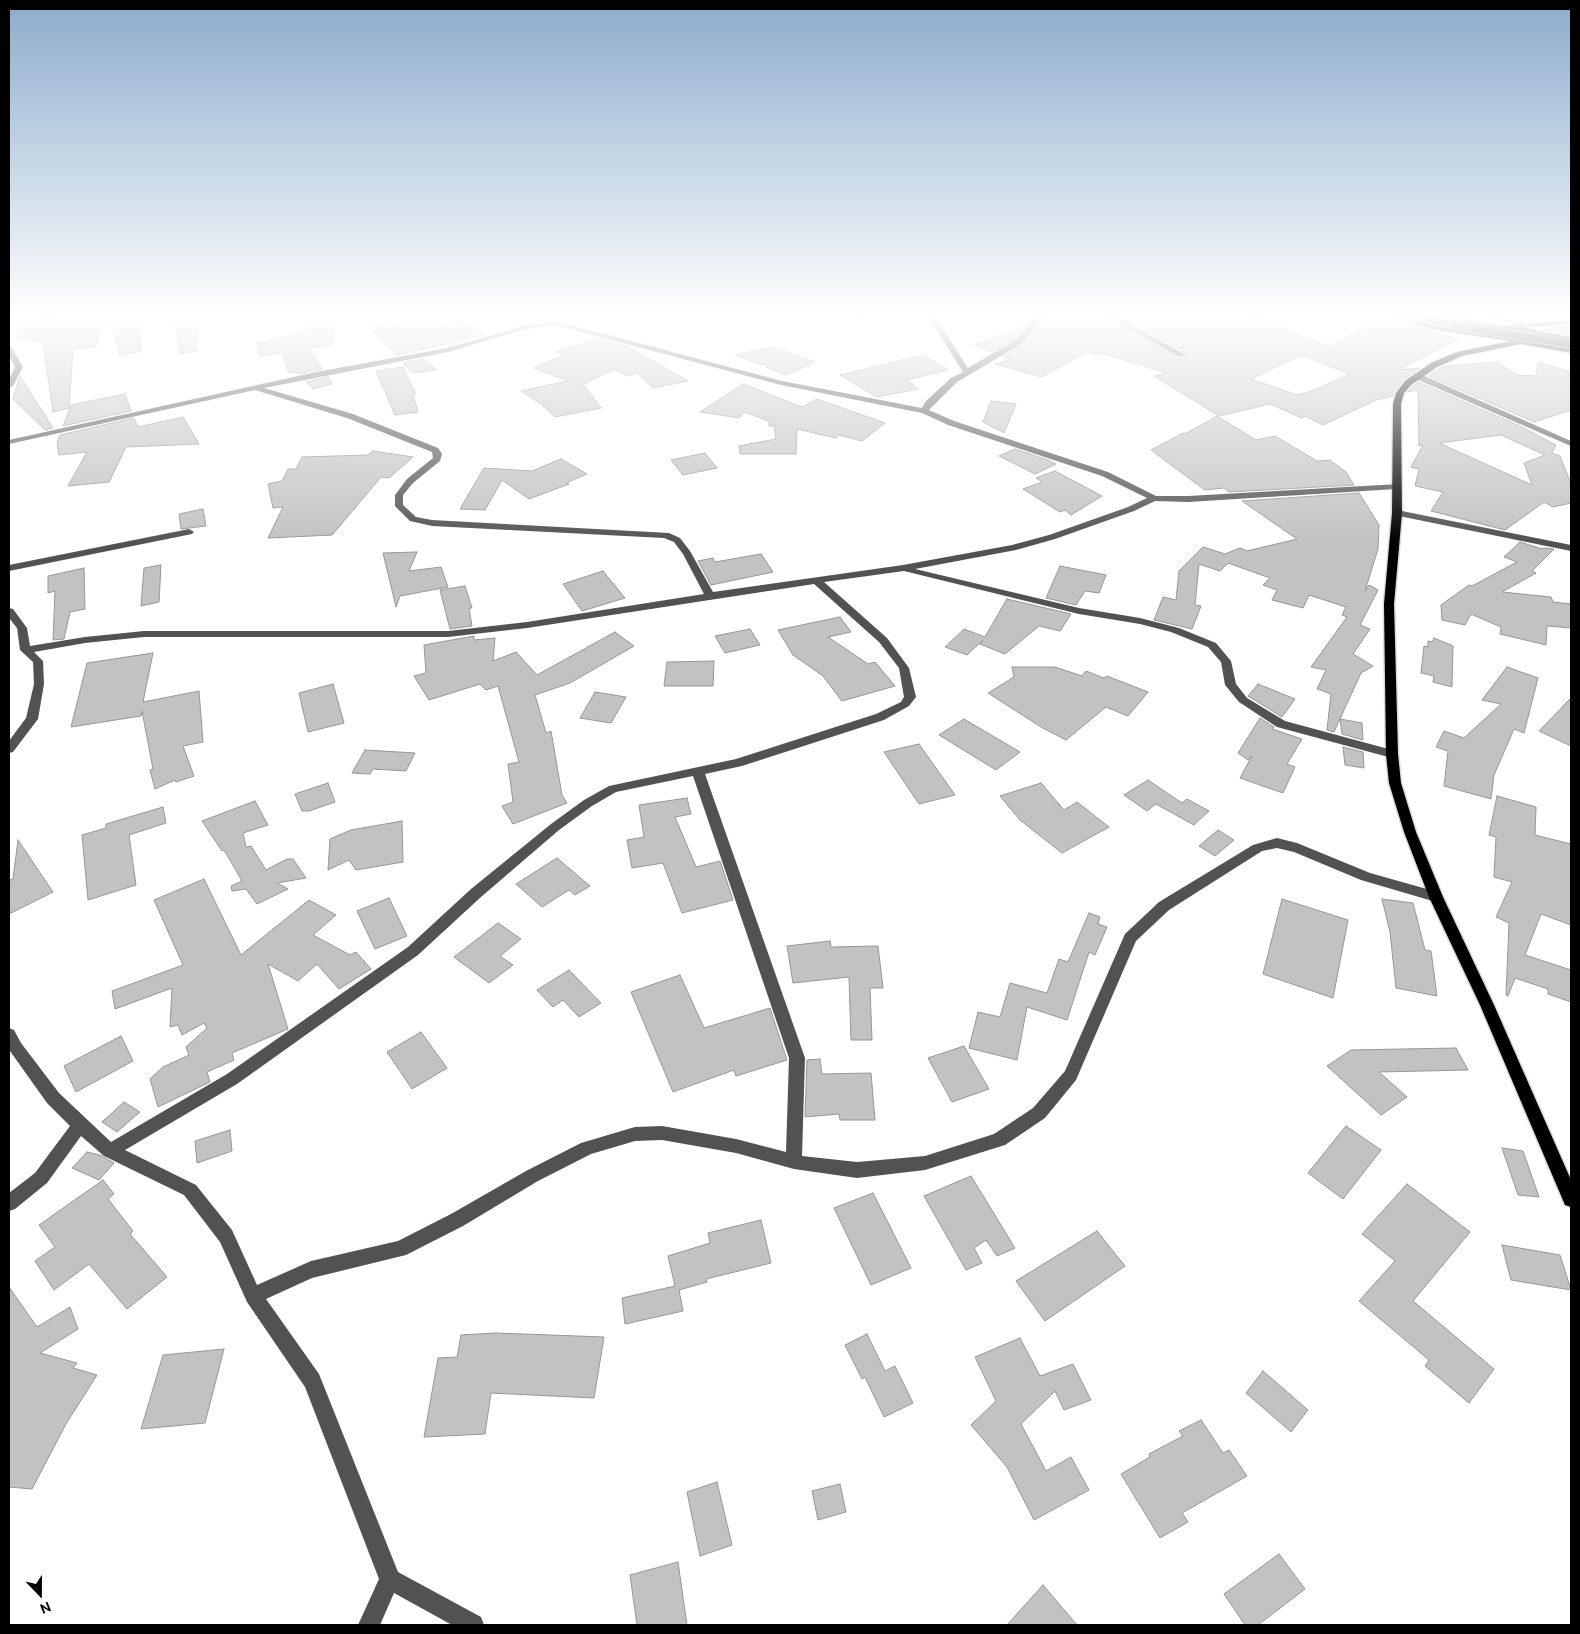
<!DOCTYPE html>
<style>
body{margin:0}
#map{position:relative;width:1580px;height:1634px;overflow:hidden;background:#fff;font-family:Ubuntu,sans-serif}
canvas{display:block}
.frame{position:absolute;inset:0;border:10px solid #000;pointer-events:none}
.north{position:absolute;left:15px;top:1569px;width:50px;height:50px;-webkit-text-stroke:4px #fff;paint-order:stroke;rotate:158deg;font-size:14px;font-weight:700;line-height:20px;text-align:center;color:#000}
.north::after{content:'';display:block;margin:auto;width:18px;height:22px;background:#000;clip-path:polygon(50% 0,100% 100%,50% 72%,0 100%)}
</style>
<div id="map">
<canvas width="1580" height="1634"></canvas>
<div class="frame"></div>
<div class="north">N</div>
</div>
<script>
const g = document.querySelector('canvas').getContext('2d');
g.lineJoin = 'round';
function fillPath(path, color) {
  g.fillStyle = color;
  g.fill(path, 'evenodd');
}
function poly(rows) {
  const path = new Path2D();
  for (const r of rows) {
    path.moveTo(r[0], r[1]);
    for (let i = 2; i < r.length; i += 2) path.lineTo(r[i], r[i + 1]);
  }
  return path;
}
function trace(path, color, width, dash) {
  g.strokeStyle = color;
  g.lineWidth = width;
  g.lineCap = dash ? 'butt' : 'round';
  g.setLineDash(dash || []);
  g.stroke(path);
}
const building = poly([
 [82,315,108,315,95,347,73,349,69,408,53,412,43,343,16,337,21,322,82,315],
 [109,315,138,315,141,351,120,355,109,315],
 [174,315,199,315,196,351,180,354,174,315],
 [309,315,335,315,332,345,309,348,322,369,298,374,296,372,289,373,282,353,260,356,257,343,307,332,309,315],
 [1047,315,1103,315,1180,359,1188,354,1119,315,1256,315,1250,320,1252,324,1257,324,1271,315,1300,315,1277,326,1329,347,1386,317,1458,339,1398,370,1421,368,1404,380,1393,396,1376,400,1323,425,1305,416,1302,418,1270,404,1219,416,1154,376,1167,373,1101,353,1099,355,1087,352,1041,377,995,364,1011,359,1004,357,1024,344,1047,315],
 [1301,355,1350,374,1312,391,1297,395,1251,379,1301,355],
 [428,316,445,325,462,321,485,335,396,355,372,330,380,322,386,328,428,316],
 [1027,325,1016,338,992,352,974,345,1027,325],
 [1571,326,1571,335,1541,330,1542,328,1571,326],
 [598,338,626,346,688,381,653,388,637,373,627,376,615,369,583,384,601,408,555,417,541,404,521,391,568,381,534,368,567,354,556,352,598,338],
 [772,347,801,357,815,362,786,375,766,367,772,363,762,365,735,355,772,347],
 [923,355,948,370,907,380,918,389,877,397,840,375,923,355],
 [424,359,437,370,413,373,403,363,424,359],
 [1497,362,1517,375,1536,376,1538,362,1571,372,1571,410,1534,422,1428,376,1444,366,1497,362],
 [403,367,416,394,413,395,418,412,395,415,376,371,403,367],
 [20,376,53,428,45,430,13,399,20,376],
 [328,377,332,384,313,389,306,382,328,377],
 [1418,382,1520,426,1556,445,1552,453,1560,456,1571,484,1571,503,1553,507,1544,502,1505,530,1431,511,1443,492,1415,486,1419,469,1411,467,1423,445,1419,446,1418,390,1407,392,1418,382],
 [1501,435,1545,455,1524,463,1532,485,1439,443,1501,435],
 [743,384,802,407,817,399,885,423,862,441,839,435,836,438,797,429,796,454,740,454,739,446,776,439,774,426,769,426,769,421,744,412,739,418,700,412,743,384],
 [125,394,131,411,63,426,71,405,125,394],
 [991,401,1016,404,1004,433,983,422,991,401],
 [1217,416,1256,440,1275,436,1317,461,1330,460,1346,472,1354,485,1229,492,1224,488,1205,490,1151,450,1183,433,1185,434,1217,416],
 [183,417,199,444,126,447,109,482,68,486,87,452,59,455,57,442,60,435,134,418,138,427,183,417],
 [1015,449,1048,460,1056,464,1035,474,999,456,1015,449],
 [373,451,413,457,389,478,381,477,332,535,268,538,283,507,273,508,268,484,282,481,288,469,296,469,302,457,368,455,373,451],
 [705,453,717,468,683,475,671,460,705,453],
 [561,459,587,474,566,483,569,484,529,499,502,480,485,510,460,509,484,468,532,471,561,459],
 [1055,471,1102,496,1071,515,1065,510,1060,512,1023,489,1042,482,1036,478,1055,471],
 [1359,493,1379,525,1378,549,1365,591,1369,585,1378,590,1360,625,1370,629,1353,654,1373,666,1361,673,1334,732,1327,730,1331,694,1317,689,1326,670,1311,667,1347,617,1342,615,1346,607,1309,595,1303,608,1272,600,1277,590,1263,585,1270,578,1228,563,1220,571,1199,564,1195,605,1201,606,1192,629,1154,620,1163,597,1176,600,1179,571,1203,547,1225,554,1240,548,1247,551,1297,539,1242,501,1359,493],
 [203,509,206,526,181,529,179,514,203,509],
 [1520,542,1542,549,1545,548,1554,549,1532,571,1536,573,1502,592,1551,597,1553,602,1571,604,1571,628,1547,626,1546,645,1500,634,1501,627,1471,614,1465,625,1442,620,1441,605,1469,585,1472,586,1517,562,1504,557,1520,542],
 [417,552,409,571,441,567,448,587,400,596,396,607,383,553,417,552],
 [761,554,773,572,711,585,698,561,713,558,715,562,761,554],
 [161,565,159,602,141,606,144,568,161,565],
 [1060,566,1106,575,1099,593,1085,591,1076,605,1046,598,1060,566],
 [84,568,85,609,70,612,64,639,53,640,55,591,48,593,48,576,84,568],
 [603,571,625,598,582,611,563,584,603,571],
 [465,586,472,608,469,608,472,626,450,629,440,590,465,586],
 [1007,599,1071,614,1060,631,1039,626,1005,654,980,644,983,640,967,655,945,647,964,629,985,637,1007,599],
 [840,617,851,632,828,637,868,664,875,662,895,686,842,701,823,676,793,655,778,630,840,617],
 [750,629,760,645,725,653,715,636,750,629],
 [615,632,634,646,570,683,535,695,546,733,551,731,562,795,567,803,513,824,502,806,513,802,508,764,519,762,498,686,486,690,480,684,429,700,414,676,426,673,424,645,474,636,474,640,495,638,493,661,516,652,537,675,615,632],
 [1434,638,1453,646,1452,687,1433,682,1434,676,1421,673,1424,646,1428,647,1428,641,1432,642,1434,638],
 [153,653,143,702,199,691,203,742,183,746,194,776,176,782,175,780,155,789,150,770,153,769,142,711,141,716,71,727,87,663,153,653],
 [714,661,713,686,664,686,667,662,714,661],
 [1012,667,1055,667,1082,676,1086,671,1104,678,1107,676,1148,692,1128,716,1106,707,1066,740,1041,727,988,693,1014,677,1012,667],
 [1507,667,1538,678,1524,733,1514,729,1494,775,1491,799,1444,786,1448,751,1436,747,1444,731,1464,738,1501,704,1482,700,1507,667],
 [333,684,344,723,308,732,299,693,333,684],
 [1258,684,1295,699,1282,717,1248,696,1258,684],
 [595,692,626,697,611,723,580,718,595,692],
 [1571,698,1571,746,1539,731,1571,698],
 [1260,718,1274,727,1272,729,1302,739,1287,764,1295,767,1283,793,1240,778,1252,756,1248,760,1238,753,1260,718],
 [964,719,1020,752,996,770,939,735,964,719],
 [1340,719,1362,723,1363,740,1342,734,1340,719],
 [919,744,955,795,919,804,884,752,919,744],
 [1343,747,1363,752,1364,768,1345,765,1343,747],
 [365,750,415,753,406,771,373,769,370,774,352,773,365,750],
 [1148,780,1182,803,1187,799,1209,811,1194,825,1156,804,1147,811,1124,795,1148,780],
 [328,783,335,802,309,811,302,811,295,794,328,783],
 [1041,783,1064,810,1077,802,1109,827,1062,853,1020,820,1000,796,1041,783],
 [1497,796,1536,807,1535,835,1571,844,1571,925,1541,914,1525,955,1571,970,1571,1002,1548,994,1548,989,1515,978,1508,996,1506,995,1509,923,1496,917,1512,882,1494,877,1496,837,1489,835,1497,796],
 [687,798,691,814,675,817,696,867,720,861,733,900,682,913,663,863,632,868,627,840,644,837,639,805,687,798],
 [255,801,268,825,243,833,246,847,251,846,266,870,287,859,293,859,306,878,277,883,288,889,257,904,246,889,232,891,231,886,242,881,224,850,222,851,202,821,255,801],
 [163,807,166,823,129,835,136,885,88,900,82,835,106,828,106,824,163,807],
 [402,821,403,862,356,870,349,860,328,870,330,839,351,830,402,821],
 [1218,830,1234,840,1215,856,1199,846,1218,830],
 [18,840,53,892,9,914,9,880,13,879,18,840],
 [557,858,590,886,575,895,569,890,542,907,516,884,557,858],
 [204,879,241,955,309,900,336,915,313,935,350,955,356,952,371,969,339,989,317,964,298,981,268,964,288,1029,232,1053,234,1060,207,1072,210,1082,158,1107,150,1079,163,1067,189,1055,186,1047,207,1028,204,1023,182,1035,178,1025,170,1027,172,988,115,1009,112,991,183,965,154,900,204,879],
 [389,898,407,936,375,949,357,911,389,898],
 [1282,899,1348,920,1333,998,1263,974,1282,899],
 [1382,899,1413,903,1425,950,1431,951,1437,996,1396,988,1390,932,1382,899],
 [1089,913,1100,917,1098,924,1107,927,1095,955,1089,952,1067,1020,1027,1007,1017,1060,969,1048,978,1012,1000,1017,1010,983,1047,993,1059,959,1068,962,1089,913],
 [498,923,521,939,500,956,513,965,489,983,454,957,498,923],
 [830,941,831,947,878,946,883,988,870,988,872,1040,851,1040,849,977,793,983,787,946,830,941],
 [569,970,601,1003,579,1017,563,1000,553,1007,537,990,569,970],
 [680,975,704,1028,770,1008,787,1060,736,1076,734,1070,673,1092,631,992,680,975],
 [421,1032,447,1068,412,1089,387,1052,421,1032],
 [121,1036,133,1061,76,1092,64,1066,121,1036],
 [964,1046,989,1089,952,1102,928,1058,964,1046],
 [1456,1048,1468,1070,1379,1072,1407,1097,1381,1115,1327,1066,1351,1050,1456,1048],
 [820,1059,822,1074,871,1073,875,1120,840,1120,839,1114,805,1117,807,1060,820,1059],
 [124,1102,140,1112,117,1132,102,1122,124,1102],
 [1346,1126,1381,1150,1343,1199,1308,1173,1346,1126],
 [230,1130,232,1151,197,1163,195,1141,230,1130],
 [1502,1148,1523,1151,1539,1197,1518,1195,1502,1148],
 [87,1152,100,1155,114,1163,99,1180,72,1168,87,1152],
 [971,1176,1015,1248,997,1256,986,1240,974,1248,982,1263,966,1270,924,1196,971,1176],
 [103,1180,114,1194,108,1199,133,1231,130,1234,167,1277,127,1309,89,1264,54,1290,35,1261,55,1247,39,1225,103,1180],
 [1407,1184,1470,1232,1413,1301,1494,1369,1469,1403,1425,1366,1429,1360,1359,1301,1395,1261,1362,1234,1407,1184],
 [873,1193,911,1268,871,1285,834,1208,873,1193],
 [761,1220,771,1263,706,1279,707,1282,679,1290,683,1311,625,1324,622,1298,675,1286,668,1256,710,1243,708,1233,761,1220],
 [1097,1231,1125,1266,1045,1321,1016,1281,1097,1231],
 [1502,1245,1560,1255,1571,1290,1511,1280,1502,1245],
 [9,1287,37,1327,70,1307,78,1329,40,1353,77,1363,73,1368,97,1375,66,1424,32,1489,9,1487,9,1287],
 [496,1333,604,1337,594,1398,491,1393,485,1434,424,1437,438,1358,457,1357,461,1335,496,1333],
 [867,1334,885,1371,895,1366,913,1403,884,1417,865,1377,862,1379,845,1345,867,1334],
 [1020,1338,1040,1376,1073,1364,1091,1400,1064,1410,1055,1391,1021,1424,1046,1471,1071,1457,1089,1490,1034,1520,1007,1467,971,1425,996,1401,975,1357,1020,1338],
 [224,1349,205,1423,141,1429,163,1355,224,1349],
 [1263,1371,1308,1410,1291,1432,1246,1393,1263,1371],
 [1201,1420,1223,1453,1229,1450,1247,1476,1182,1513,1188,1522,1160,1538,1121,1474,1150,1457,1149,1454,1183,1436,1179,1431,1201,1420],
 [717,1482,732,1545,700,1556,687,1492,717,1482],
 [840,1484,846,1512,818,1520,812,1491,840,1484],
 [1279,1554,1305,1589,1258,1625,1245,1625,1224,1594,1279,1554],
 [678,1562,687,1625,637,1625,630,1575,678,1562],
 [1043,1585,1077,1625,1007,1625,1043,1585]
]);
const minor = poly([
 [9,315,20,315,9,319,9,315],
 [845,315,857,315,866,319,863,321,845,315],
 [927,315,934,315,968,368,1017,339,1038,315,1045,315,1023,343,957,382,929,410,954,421,1108,472,1156,496,1188,496,1399,484,1400,486,1396,489,1188,502,1155,501,1134,511,1055,539,1016,550,915,569,1079,608,1140,618,1179,628,1216,643,1231,661,1236,684,1247,698,1285,721,1396,751,1398,754,1392,758,1277,727,1239,702,1225,685,1221,662,1208,647,1171,632,1140,624,1079,614,904,571,824,582,887,638,909,668,916,697,909,706,884,720,742,766,705,774,805,1058,802,1156,857,1162,925,1156,994,1134,1033,1108,1065,1071,1125,934,1159,902,1253,845,1277,838,1297,843,1370,873,1441,893,1443,897,1441,901,1436,902,1361,880,1294,852,1277,848,1262,851,1169,910,1136,941,1076,1080,1045,1118,1005,1145,925,1170,857,1178,794,1169,736,1153,662,1140,635,1141,591,1154,538,1181,463,1226,406,1255,312,1278,266,1299,319,1374,398,1572,481,1617,484,1625,452,1625,394,1593,380,1625,358,1625,379,1579,305,1387,247,1302,220,1242,184,1195,104,1156,81,1136,47,1183,15,1209,9,1211,9,1193,35,1173,70,1126,47,1103,10,1051,9,1028,14,1030,21,1043,59,1093,111,1142,227,1074,408,947,471,889,551,824,584,800,609,786,736,759,876,714,901,702,904,697,899,668,879,642,814,584,527,628,448,637,144,637,85,643,34,652,43,661,44,684,38,719,13,752,9,753,9,741,26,718,34,684,33,662,20,650,17,628,9,618,9,608,13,609,27,628,30,646,85,637,144,631,448,631,527,622,704,594,683,554,674,542,664,538,432,526,410,521,395,506,395,495,407,479,433,458,432,452,347,418,255,390,9,444,9,440,316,372,447,348,523,326,555,321,782,381,922,408,926,401,951,378,963,372,927,315],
 [555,325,781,385,922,413,948,425,1102,476,1147,498,1128,507,1049,535,1012,545,903,565,713,592,690,551,680,538,669,533,432,520,416,517,403,505,403,495,413,483,440,461,442,454,438,448,353,414,264,388,448,352,526,329,555,325],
 [693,776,789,1058,786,1152,736,1139,662,1126,635,1127,581,1143,526,1171,451,1214,398,1241,311,1261,257,1285,232,1230,196,1185,125,1150,237,1084,418,955,481,897,559,830,592,806,616,792,693,776],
 [1105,315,1114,315,1186,355,1179,357,1105,315],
 [1260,315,1269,315,1256,322,1252,322,1252,320,1260,315],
 [1480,315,1493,315,1525,324,1522,326,1480,315],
 [9,348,12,348,23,367,13,386,9,388,9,379,15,367,9,356,9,348],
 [1416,375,1422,375,1571,441,1571,446,1416,379,1416,375],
 [1397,510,1571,545,1571,551,1394,515,1392,513,1397,510],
 [189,529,194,532,192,534,9,571,9,565,189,529]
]);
const major = poly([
 [1385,315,1397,315,1441,327,1496,334,1494,331,1495,329,1435,315,1450,315,1501,326,1571,320,1571,324,1525,327,1542,332,1571,337,1571,341,1544,337,1544,342,1539,343,1571,349,1571,353,1521,344,1462,356,1437,367,1411,385,1404,393,1401,404,1402,513,1394,604,1398,754,1401,783,1416,832,1443,897,1494,1005,1571,1180,1571,1207,1565,1205,1480,1005,1429,897,1404,832,1389,783,1386,754,1384,604,1392,513,1393,404,1396,393,1405,381,1431,363,1457,352,1511,341,1441,331,1385,315],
 [1505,329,1533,333,1537,335,1537,339,1528,341,1503,335,1501,332,1505,329]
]);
const majorBridge = poly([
 [1415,315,1470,328,1571,344]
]);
fillPath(building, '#c2c2c2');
trace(building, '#969696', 1);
trace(major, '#dbdbdb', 3);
fillPath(minor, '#525252');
fillPath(major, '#000');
trace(majorBridge, '#dbdbdb', 9, []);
trace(majorBridge, '#000', 8);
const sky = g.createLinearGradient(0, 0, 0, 544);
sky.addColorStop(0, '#8baccb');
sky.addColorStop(0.58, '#fff');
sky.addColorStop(1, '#ffffff00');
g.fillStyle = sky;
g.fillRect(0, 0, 1580, 544);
</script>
